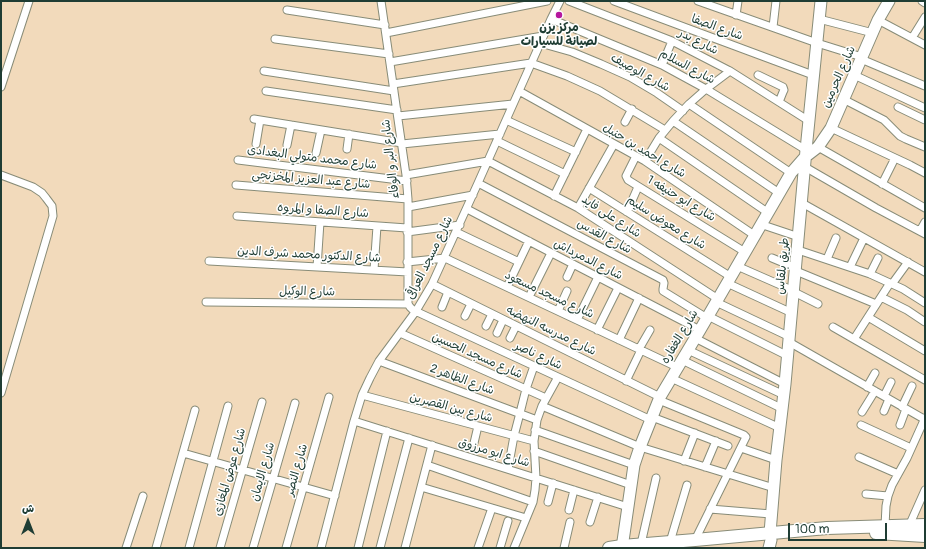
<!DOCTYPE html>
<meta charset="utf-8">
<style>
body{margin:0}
#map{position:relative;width:926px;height:549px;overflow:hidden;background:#f2dabb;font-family:Pangolin,"Playpen Sans Arabic",sans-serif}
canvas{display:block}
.frame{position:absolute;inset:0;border:2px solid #1f3d34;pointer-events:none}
.north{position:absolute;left:8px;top:501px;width:40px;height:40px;-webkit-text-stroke:3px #fff;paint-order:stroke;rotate:0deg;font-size:11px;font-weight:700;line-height:16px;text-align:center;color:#1f3d34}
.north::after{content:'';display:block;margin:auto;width:14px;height:18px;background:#1f3d34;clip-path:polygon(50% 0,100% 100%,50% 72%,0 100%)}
.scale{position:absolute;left:788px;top:523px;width:99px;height:18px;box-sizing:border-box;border:2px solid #1f3d34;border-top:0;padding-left:5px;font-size:12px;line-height:14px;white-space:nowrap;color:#1f3d34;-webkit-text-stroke:3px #fff;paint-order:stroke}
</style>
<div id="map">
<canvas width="926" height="549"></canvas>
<div class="frame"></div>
<div class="north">ش</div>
<div class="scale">100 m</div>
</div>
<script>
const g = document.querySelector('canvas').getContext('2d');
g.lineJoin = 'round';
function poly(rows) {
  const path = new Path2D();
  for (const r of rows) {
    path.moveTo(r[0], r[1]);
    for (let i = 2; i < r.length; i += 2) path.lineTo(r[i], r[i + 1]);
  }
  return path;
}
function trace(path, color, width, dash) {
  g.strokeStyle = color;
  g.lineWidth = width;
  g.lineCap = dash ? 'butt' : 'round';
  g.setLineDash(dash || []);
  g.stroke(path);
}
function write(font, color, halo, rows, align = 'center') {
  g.font = font + ' Pangolin,"Playpen Sans Arabic",sans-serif';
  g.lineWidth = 3;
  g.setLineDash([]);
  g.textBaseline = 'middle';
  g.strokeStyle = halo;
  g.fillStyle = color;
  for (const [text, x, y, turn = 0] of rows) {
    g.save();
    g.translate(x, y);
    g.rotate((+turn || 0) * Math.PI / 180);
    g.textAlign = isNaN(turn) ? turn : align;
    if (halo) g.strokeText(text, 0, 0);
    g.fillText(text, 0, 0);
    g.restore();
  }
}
const street = poly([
 [381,1,406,175,408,199,408,304,410,307,413,310,651,420],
 [569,1,672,41,730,71,809,121],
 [614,1,813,75],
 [698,1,817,43,862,57],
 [922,1,925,3],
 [287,10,385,25],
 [736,15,738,1],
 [551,19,662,65,706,89,806,150],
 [819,19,873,33],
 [878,20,925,45],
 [773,27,776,1],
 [386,33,547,1],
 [912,38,925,17],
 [275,39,389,54],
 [540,43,572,52,601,64,630,77,657,93,683,111],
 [861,59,925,86],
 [390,62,543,36],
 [662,65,672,41],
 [264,71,394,91],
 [758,75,783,87,784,90,783,92,779,102],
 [854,75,925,108],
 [393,84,531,63,567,76,600,91,665,130],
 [1,87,29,1],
 [266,91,397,110],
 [519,91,645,161,754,235],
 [843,99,884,120,900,136,906,139,925,147],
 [689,104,791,173],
 [898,107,925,120],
 [398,116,513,104],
 [254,119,402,143],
 [506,120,576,152],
 [673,121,779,193],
 [625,122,632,109],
 [831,128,910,165,925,173],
 [659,138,767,212],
 [497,141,565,174],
 [256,144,260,120],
 [402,144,500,134],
 [287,145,291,125],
 [818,147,925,208],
 [347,149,349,134],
 [316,153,321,130],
 [636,156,626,176,628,180,745,252],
 [238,160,407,181],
 [645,161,659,138,673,121,689,104,706,89,730,71],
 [805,167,876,208,925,234],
 [1,175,33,187,42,193,46,198,52,206,53,216,1,393],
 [406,175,488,161,578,208,718,299],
 [478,183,663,280,664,283,663,289,663,291,707,318],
 [882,184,895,158],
 [236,185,408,199],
 [589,188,731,277],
 [554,196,587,129],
 [802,203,925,272],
 [408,207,473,195],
 [578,208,614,144],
 [467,209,700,330],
 [627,212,638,187],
 [237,216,407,228],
 [760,224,799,237],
 [920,231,925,222],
 [407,232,460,225],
 [456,232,519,262],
 [798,250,870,274,903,289,925,303],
 [772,258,796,268],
 [827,259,836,238],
 [209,261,408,272],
 [407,262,445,258,677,367],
 [737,266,794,291],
 [317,267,320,222],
 [850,267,864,238],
 [374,270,377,226],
 [796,271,876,304],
 [870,274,878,258],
 [567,277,573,264],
 [727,283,792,313],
 [432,284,660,397],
 [892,284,908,262],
 [507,287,529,241],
 [794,292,818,304],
 [529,297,551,253],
 [881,297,907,310,925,322],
 [206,302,408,304],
 [716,302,790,337],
 [442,307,448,292],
 [558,311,567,291],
 [465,316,471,304],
 [708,316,788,356],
 [868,317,925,351],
 [577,320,598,277],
 [486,326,492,314],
 [833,327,925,380],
 [597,330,618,288],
 [400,333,546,398],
 [497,333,503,320],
 [510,338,516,326],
 [695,338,785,384],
 [854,339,890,283],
 [619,340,639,298],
 [789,342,924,419],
 [639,349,650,330],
 [688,350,784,395],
 [682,360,783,409],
 [379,361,537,420],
 [671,378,780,428],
 [626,381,641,350],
 [867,387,875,373],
 [362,395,534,441],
 [884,396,891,382],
 [659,400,744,435,746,437,695,540],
 [542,406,640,447,774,488],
 [902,407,912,386],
 [884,411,889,399],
 [862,412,875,391],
 [652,417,728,446],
 [354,421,628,507],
 [861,425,911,448],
 [900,425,906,409],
 [535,430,634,465],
 [474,443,478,426],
 [741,448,776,460],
 [534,451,631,485],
 [183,453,335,496],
 [859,457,898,474],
 [684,461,695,433],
 [427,465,533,502],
 [705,467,716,441],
 [508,469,514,436,520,413,526,389,534,366],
 [421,487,526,518],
 [866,494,888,496],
 [548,502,553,483],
 [710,509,771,514],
 [569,510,574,490],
 [590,522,598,497],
 [885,526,886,506,888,496,892,485,907,458,925,418],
 [909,526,925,490],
 [670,542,687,485],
 [641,544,656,478],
 [126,548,143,496],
 [156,548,195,410],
 [189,548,228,406],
 [220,548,262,402],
 [253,548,295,403],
 [286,548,329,397],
 [321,548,354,421,362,395,370,378,379,361,416,311,432,284,478,183,551,19,560,1],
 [358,548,387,431],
 [380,548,409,438],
 [405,548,432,445],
 [478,548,492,508],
 [500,548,508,521],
 [514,548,533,502,535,490,536,478,534,441,537,420,542,406,558,377],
 [564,548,570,522]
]);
const secondary = poly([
 [770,533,776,460,785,384,806,150,821,1],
 [622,548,634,465,640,447,660,397,700,330,791,173,805,157,818,147,831,128,878,20,889,1],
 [769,548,771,540]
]);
const primary = poly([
 [876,533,925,536],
 [609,548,622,546,695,540,827,528,925,525]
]);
const markers = [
 [559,15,4,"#b5179e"]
];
const poiNames = [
 ["مركز يزن",559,28],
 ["لصيانة للسيارات",559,42]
];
const streetNames = [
 ["شارع الصفا",717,28,20],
 ["شارع بدر",698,42,27],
 ["شارع السلام",687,67,28],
 ["شارع الوصيف",640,73,29],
 ["شارع الحرمين",839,77,-66],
 ["شارع احمد بن حنبل",644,151,31],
 ["شارع محمد متولي البغدادى",312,158,7],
 ["شارع البر و الوفاء",391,159,-97],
 ["شارع عبد العزيز المخزنجى",311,180,5],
 ["شارع ابو حنيفه 1",681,199,31],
 ["شارع الصفا و المروه",323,211,4],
 ["شارع على فايد",611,217,33],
 ["شارع معوض سليم",666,223,32],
 ["شارع القدس",604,237,28],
 ["شارع الدكتور محمد شرف الدين",309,255,3],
 ["شارع مسجد العراقى",430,258,-64],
 ["شارع الدمرداش",588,260,27],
 ["طريق بلقاس",783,266,-85],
 ["شارع الوكيل",307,292,1],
 ["شارع مسجد مسعود",549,295,25],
 ["شارع مدرسه النهضه",551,331,26],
 ["شارع الغفاره",680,337,-59],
 ["شارع مسجد الحسين",477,356,24],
 ["شارع ناصر",538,356,25],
 ["شارع الظاهر 2",462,380,20],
 ["شارع بين القصرين",451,408,15],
 ["شارع ابو مرزوق",494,453,17],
 ["شارع النصر",297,470,-74],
 ["شارع عوض المغازى",230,472,-74],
 ["شارع الايمان",263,472,-74]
];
trace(street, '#888c78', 9);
trace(secondary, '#888c78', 13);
trace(primary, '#888c78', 14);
trace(street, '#fff', 7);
trace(secondary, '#fff', 11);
trace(primary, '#fff', 12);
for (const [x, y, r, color] of markers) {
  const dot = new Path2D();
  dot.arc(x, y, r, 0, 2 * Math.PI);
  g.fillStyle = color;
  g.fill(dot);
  trace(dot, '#fff', 1.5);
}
write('bold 12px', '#1f3d34', '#fff', poiNames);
write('12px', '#1f3d34', '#fff', streetNames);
</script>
